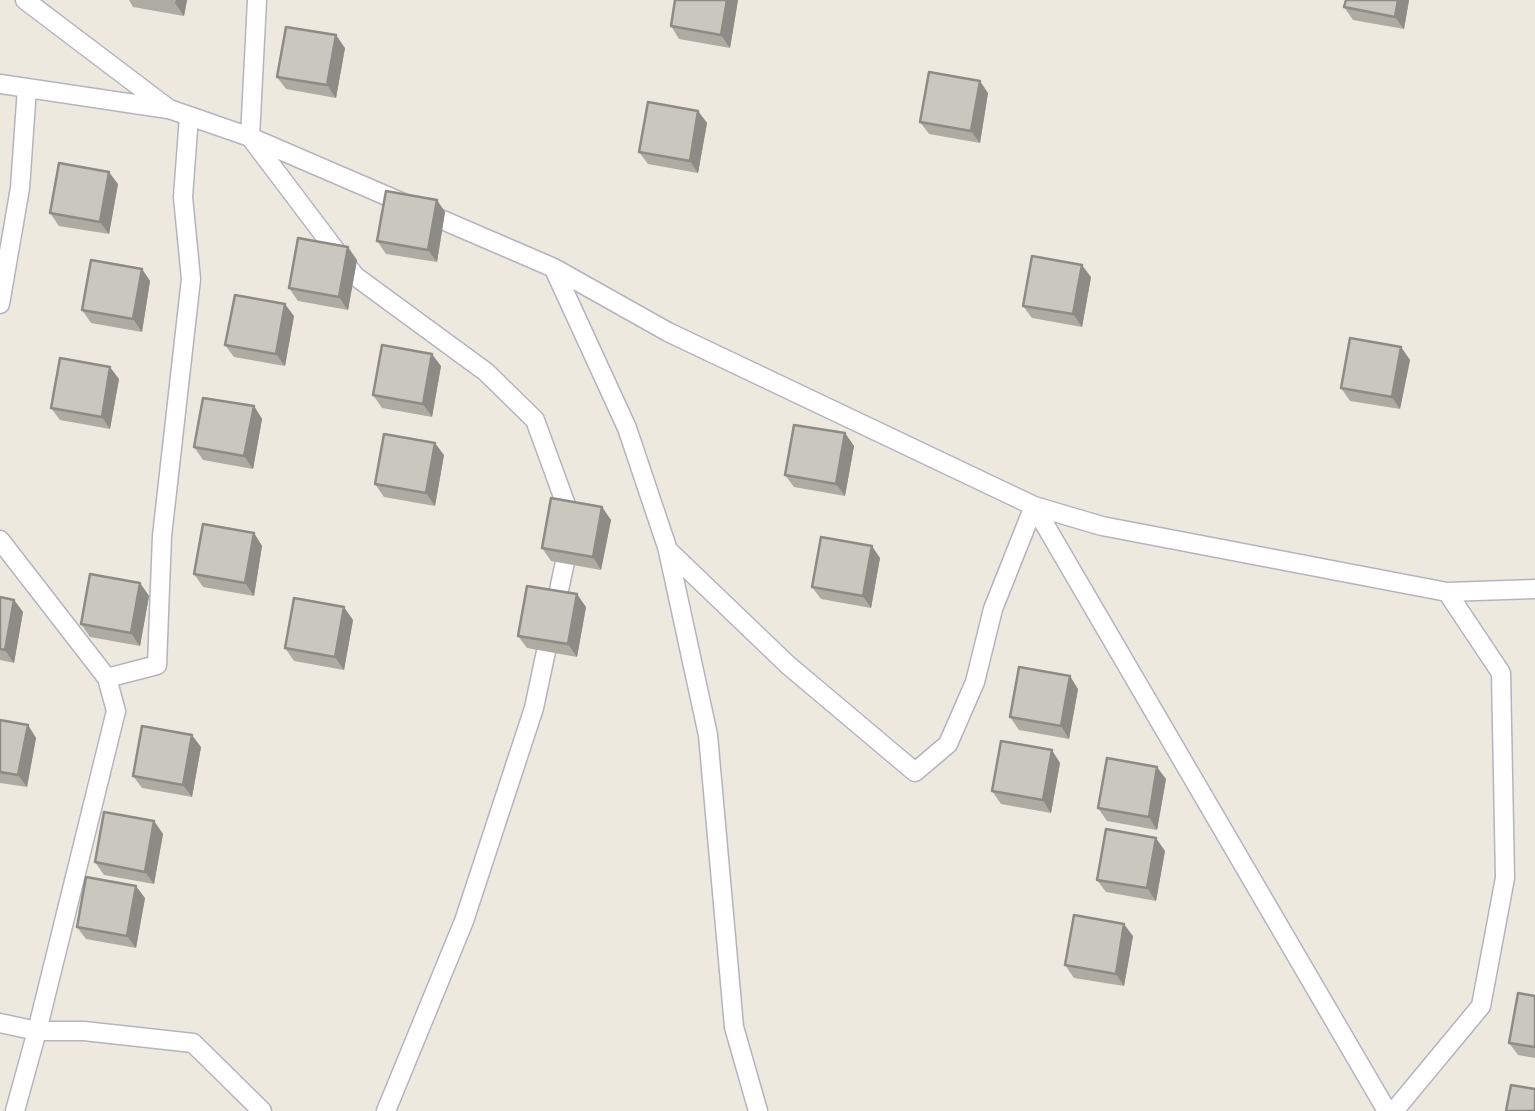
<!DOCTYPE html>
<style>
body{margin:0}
canvas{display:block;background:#eee9df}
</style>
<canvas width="1535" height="1111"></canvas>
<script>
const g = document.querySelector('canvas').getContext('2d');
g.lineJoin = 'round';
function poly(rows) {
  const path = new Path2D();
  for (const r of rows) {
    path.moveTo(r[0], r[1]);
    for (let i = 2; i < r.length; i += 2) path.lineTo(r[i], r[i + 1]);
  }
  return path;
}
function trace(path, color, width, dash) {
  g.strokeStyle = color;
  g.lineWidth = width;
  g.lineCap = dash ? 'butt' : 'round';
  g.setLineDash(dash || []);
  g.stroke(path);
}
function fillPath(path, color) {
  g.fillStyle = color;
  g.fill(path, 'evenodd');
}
const service = poly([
 [25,0,169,109,250,137,554,268,668,332,1034,506,1387,1111],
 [257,0,250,137,355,276,486,372,535,420,573,524,534,708,464,921,386,1111],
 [0,84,168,109],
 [554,269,627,428,668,550,788,665,915,772,948,744,975,682,993,609,1034,506,1102,526,1447,592,1535,589],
 [0,304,20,188,27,88],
 [0,540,107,678,116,711,37,1031,15,1111],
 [668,551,708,735,734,1027,758,1111],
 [107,678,157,665,162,536,191,279,183,197,189,116],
 [0,1023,37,1031,84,1031,193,1043,262,1111],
 [1394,1111,1481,1006,1505,878,1501,673,1447,592]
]);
const wall = poly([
 [129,0,187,0,184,16,133,7],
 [738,0,730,48,679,39,671,26],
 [1346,0,1409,0,1404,29,1353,20,1344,7],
 [345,48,336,98,286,89,277,77],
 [988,93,980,143,929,134,920,122],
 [698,111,707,123,698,173,648,164,639,152],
 [118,184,109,234,59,226,50,213],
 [445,212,437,262,386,254,377,241],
 [357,260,348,310,298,301,289,288],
 [142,269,150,281,142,332,91,323,82,310],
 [1091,277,1082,327,1032,318,1023,306],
 [294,316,285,366,234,357,225,345],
 [1401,347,1410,360,1400,409,1350,401,1341,388],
 [441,366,432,417,382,408,373,395],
 [119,379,110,429,60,420,51,408],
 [254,406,262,419,253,469,203,460,194,447],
 [845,433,854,446,845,496,794,487,785,475],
 [444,455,435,506,384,497,375,484],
 [602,507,611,520,601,570,551,561,542,548],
 [254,533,262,546,254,596,203,587,194,574],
 [880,558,871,608,821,599,812,587],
 [140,583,149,596,140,646,90,637,81,624],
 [0,597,14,600,23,612,14,663,0,660],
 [586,607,577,657,527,648,518,636],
 [353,620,344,670,294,661,285,648],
 [1078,689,1069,739,1019,730,1010,717],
 [0,720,28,725,36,738,27,787,0,783],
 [201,747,192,797,142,788,133,776],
 [1060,763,1051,813,1001,804,992,791],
 [1166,779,1157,830,1107,821,1098,808],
 [154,821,163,834,154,884,104,875,95,862],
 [1165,851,1156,901,1106,892,1097,880],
 [145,898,136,948,86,939,77,927],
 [1133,936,1124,986,1074,978,1065,965],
 [1535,996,1535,1058,1518,1055,1509,1043]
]);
const shadedWall = poly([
 [176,0,187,0,184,16,175,3],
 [727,0,738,0,730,48,721,35],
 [1398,0,1409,0,1404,29,1395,17],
 [336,35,345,48,336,98,327,85],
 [980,81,988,93,980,143,971,131],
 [698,111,707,123,698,173,690,161],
 [109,172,118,184,109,234,100,222],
 [437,200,445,212,437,262,428,250],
 [348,247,357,260,348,310,339,297],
 [1082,265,1091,277,1082,327,1073,314],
 [142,269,150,281,142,332,133,319],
 [285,304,294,316,285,366,276,354],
 [1401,347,1410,360,1400,409,1392,397],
 [432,354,441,366,432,417,423,404],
 [110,367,119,379,110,429,102,417],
 [254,406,262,419,253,469,244,456],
 [845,433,854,446,845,496,836,484],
 [435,443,444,455,435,506,426,493],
 [602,507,611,520,601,570,593,557],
 [254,533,262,546,254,596,245,583],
 [872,546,880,558,871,608,863,596],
 [140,583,149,596,140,646,131,633],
 [577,594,586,607,577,657,568,644],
 [14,600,23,612,14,663,5,650],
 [344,607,353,620,344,670,335,657],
 [1070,676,1078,689,1069,739,1061,726],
 [28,725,36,738,27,787,18,775],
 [192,735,201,747,192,797,183,785],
 [1052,750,1060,763,1051,813,1043,800],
 [1157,767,1166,779,1157,830,1149,817],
 [154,821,163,834,154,884,145,872],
 [1156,838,1165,851,1156,901,1147,888],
 [136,886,145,898,136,948,127,936],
 [1124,924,1133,936,1124,986,1116,974]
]);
const building = poly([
 [675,0,727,0,721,35,671,26,675,0],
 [1346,0,1398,0,1395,17,1344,7,1346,0],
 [286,27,336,35,327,85,277,77,286,27],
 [929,72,980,81,971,131,920,122,929,72],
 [648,102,698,111,690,161,639,152,648,102],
 [59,163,109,172,100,222,50,213,59,163],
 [386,191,437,200,428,250,377,241,386,191],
 [298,238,348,247,339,297,289,288,298,238],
 [1032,256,1082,265,1073,314,1023,306,1032,256],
 [91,260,142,269,133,319,82,310,91,260],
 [235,295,285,304,276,354,225,345,235,295],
 [1350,338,1401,347,1392,397,1341,388,1350,338],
 [382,345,432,354,423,404,373,395,382,345],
 [60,358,110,367,102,417,51,408,60,358],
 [203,398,254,406,244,456,194,447,203,398],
 [794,425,845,433,836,484,785,475,794,425],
 [384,434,435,443,426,493,375,484,384,434],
 [551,498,602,507,593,557,542,548,551,498],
 [203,524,254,533,245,583,194,574,203,524],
 [821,537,872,546,863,596,812,587,821,537],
 [90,574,140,583,131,633,81,624,90,574],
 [527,586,577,594,568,644,518,636,527,586],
 [0,597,14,600,5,650,0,649,0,597],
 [294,598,344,607,335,657,285,648,294,598],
 [1019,667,1070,676,1061,726,1010,717,1019,667],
 [0,720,28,725,18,775,0,772,0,720],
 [142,726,192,735,183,785,133,776,142,726],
 [1001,741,1052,750,1043,800,992,791,1001,741],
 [1107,758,1157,767,1149,817,1098,808,1107,758],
 [104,812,154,821,145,872,95,862,104,812],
 [1106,829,1156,838,1147,888,1097,880,1106,829],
 [86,877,136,886,127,936,77,927,86,877],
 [1074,915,1124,924,1116,974,1065,965,1074,915],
 [1518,993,1535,996,1535,1047,1509,1043,1518,993],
 [1511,1085,1535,1089,1535,1111,1506,1111,1511,1085]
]);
trace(service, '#b3b4c0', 21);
trace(service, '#fff', 18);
fillPath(wall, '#aeaba3');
fillPath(shadedWall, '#8d8b85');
fillPath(building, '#cac7be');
trace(building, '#8d8b85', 2.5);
</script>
